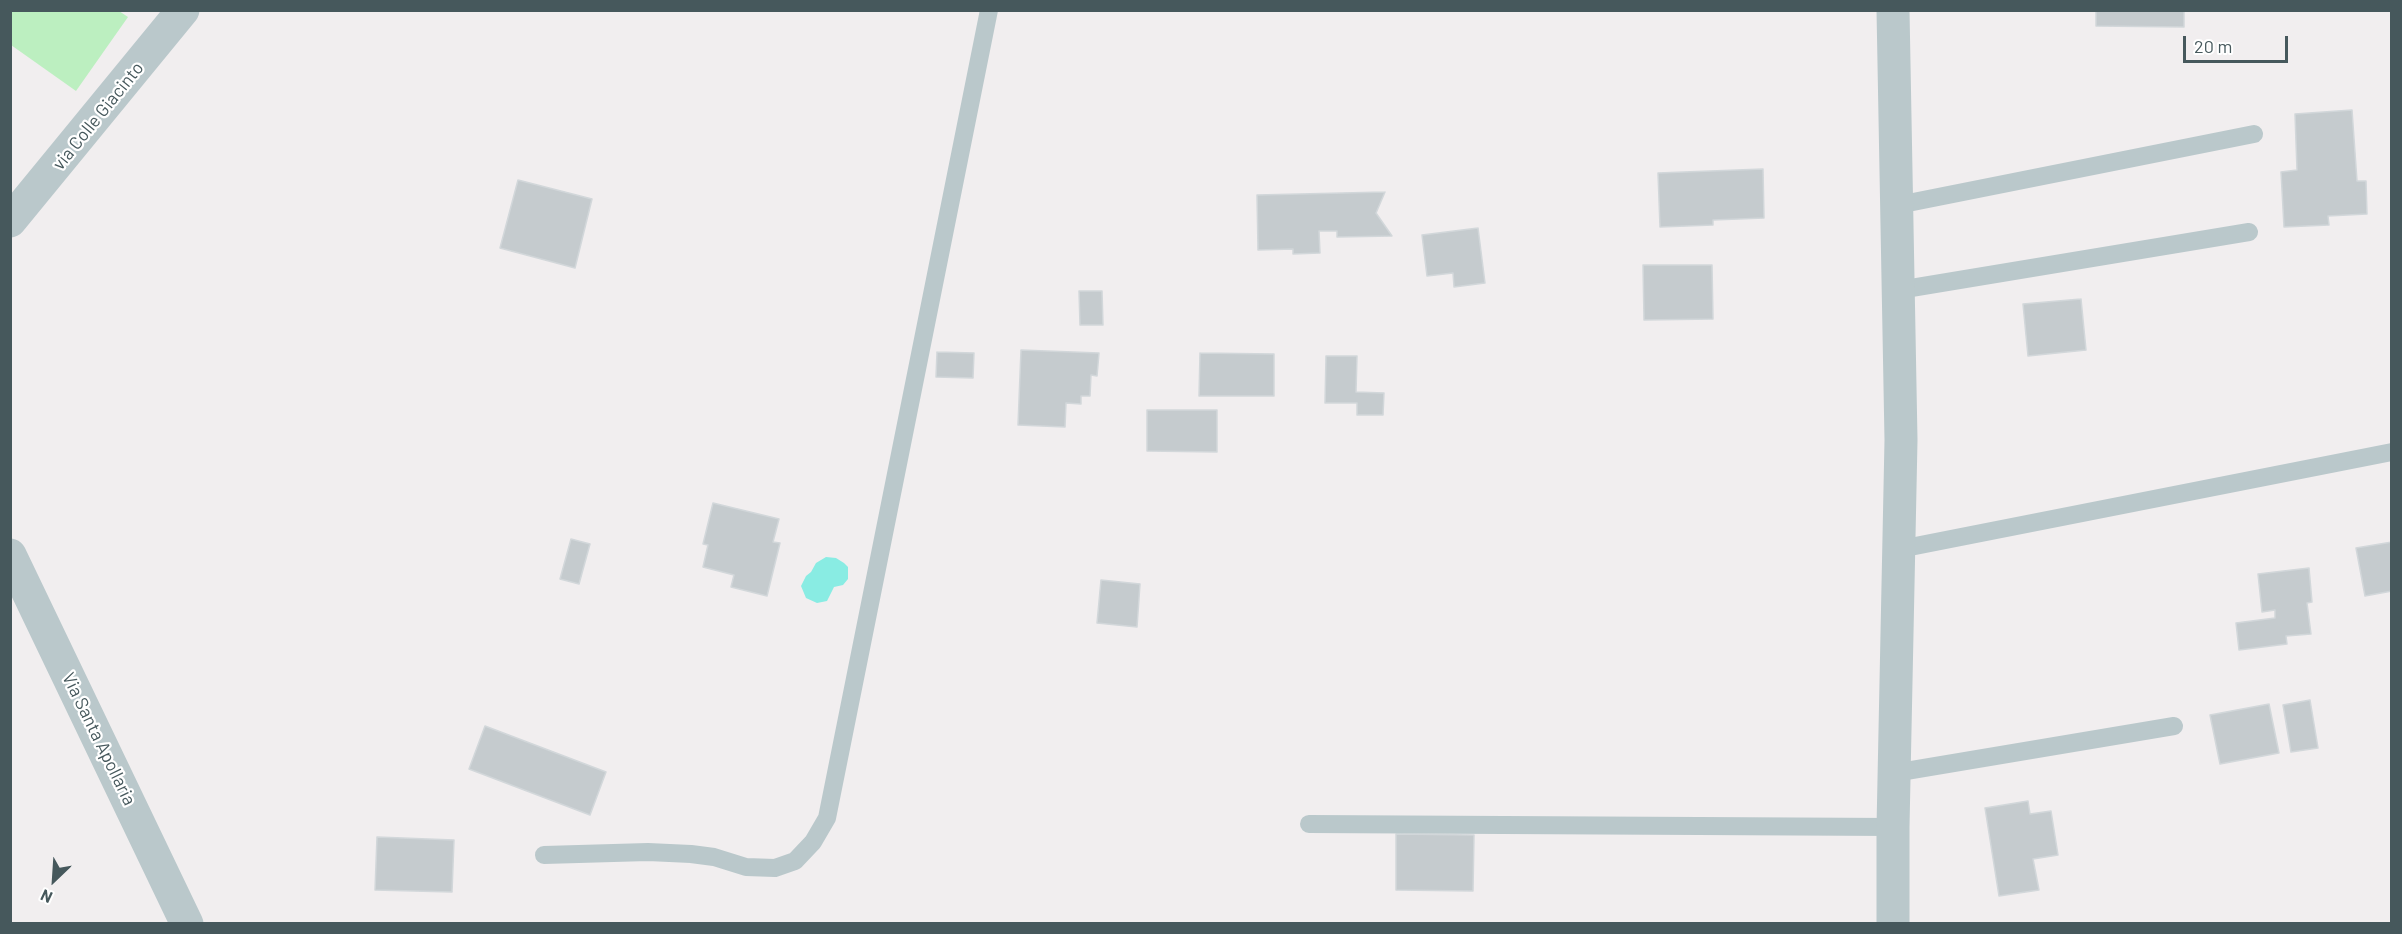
<!DOCTYPE html>
<style>
body{margin:0}
#map{position:relative;width:2402px;height:934px;overflow:hidden;background:#f1eeef;font-family:Barlow,sans-serif}
canvas{display:block}
.frame{position:absolute;inset:0;border:12px solid #46585c;pointer-events:none}
.north{position:absolute;left:24px;top:850px;width:60px;height:60px;-webkit-text-stroke:4px #fff;paint-order:stroke;rotate:205deg;font-size:16px;font-weight:700;line-height:24px;text-align:center;color:#46585c}
.north::after{content:'';display:block;margin:auto;width:21px;height:27px;background:#46585c;clip-path:polygon(50% 0,100% 100%,50% 72%,0 100%)}
.scale{position:absolute;left:2183px;top:36px;width:105px;height:27px;box-sizing:border-box;border:3px solid #46585c;border-top:0;padding-left:8px;font-size:18px;line-height:21px;white-space:nowrap;color:#46585c;-webkit-text-stroke:4px #fff;paint-order:stroke}
</style>
<div id="map">
<canvas width="2402" height="934"></canvas>
<div class="frame"></div>
<div class="north">N</div>
<div class="scale">20 m</div>
</div>
<script>
const g = document.querySelector('canvas').getContext('2d');
g.lineJoin = 'round';
function fillPath(path, color) {
  g.fillStyle = color;
  g.fill(path, 'evenodd');
}
function poly(rows) {
  const path = new Path2D();
  for (const r of rows) {
    path.moveTo(r[0], r[1]);
    for (let i = 2; i < r.length; i += 2) path.lineTo(r[i], r[i + 1]);
  }
  return path;
}
function trace(path, color, width, dash) {
  g.strokeStyle = color;
  g.lineWidth = width;
  g.lineCap = dash ? 'butt' : 'round';
  g.setLineDash(dash || []);
  g.stroke(path);
}
function write(font, color, halo, rows, align = 'center') {
  g.font = font + ' Barlow,sans-serif';
  g.lineWidth = 4.5;
  g.setLineDash([]);
  g.textBaseline = 'middle';
  g.strokeStyle = halo;
  g.fillStyle = color;
  for (const [text, x, y, turn = 0] of rows) {
    g.save();
    g.translate(x, y);
    g.rotate((+turn || 0) * Math.PI / 180);
    g.textAlign = isNaN(turn) ? turn : align;
    if (halo) g.strokeText(text, 0, 0);
    g.fillText(text, 0, 0);
    g.restore();
  }
}
const green = poly([
 [11,10,119,11,128,17,76,91,11,45]
]);
const water = poly([
 [826,557,836,558,844,563,848,567,848,579,843,585,834,587,827,601,817,603,806,598,801,586,806,576,811,572,816,563]
]);
const building = poly([
 [2096,10,2184,10,2184,27,2096,26,2096,10],
 [2352,110,2357,181,2366,181,2367,214,2328,216,2329,225,2284,227,2281,172,2297,170,2295,114,2352,110],
 [1763,169,1764,218,1713,220,1713,225,1660,227,1658,173,1763,169],
 [518,180,592,199,575,268,500,248,518,180],
 [1385,192,1376,213,1392,236,1337,237,1337,231,1319,231,1320,253,1293,254,1293,249,1258,250,1257,195,1385,192],
 [1478,228,1485,283,1454,287,1453,273,1427,276,1422,235,1478,228],
 [1643,265,1712,265,1713,319,1644,320,1643,265],
 [1079,291,1102,291,1103,325,1080,325,1079,291],
 [2081,299,2086,350,2028,356,2023,304,2081,299],
 [1021,350,1099,353,1097,376,1091,375,1090,396,1081,396,1081,404,1066,403,1065,427,1018,425,1021,350],
 [937,352,974,353,973,378,936,377,937,352],
 [1200,353,1274,354,1274,396,1199,396,1200,353],
 [1326,356,1357,356,1356,392,1384,393,1383,415,1357,415,1357,403,1325,403,1326,356],
 [1147,410,1217,410,1217,452,1147,451,1147,410],
 [713,503,779,519,773,542,780,543,767,596,731,587,734,575,703,567,708,545,703,544,713,503],
 [571,539,590,544,579,584,560,579,571,539],
 [2392,542,2392,591,2365,596,2356,548,2392,542],
 [2309,568,2312,602,2307,603,2311,634,2286,636,2287,644,2239,650,2236,623,2275,618,2275,610,2262,612,2258,574,2309,568],
 [1101,580,1140,584,1137,627,1097,623,1101,580],
 [2310,700,2318,748,2291,752,2283,705,2310,700],
 [2269,704,2279,753,2220,764,2210,715,2269,704],
 [485,726,606,772,590,815,469,769,485,726],
 [2028,801,2030,814,2051,811,2058,855,2033,859,2039,890,1999,896,1985,808,2028,801],
 [1396,834,1474,835,1473,891,1396,890,1396,834],
 [377,837,454,840,452,892,375,890,377,837]
]);
const service = poly([
 [1898,205,2254,134],
 [1899,290,2249,232],
 [1900,549,2392,452],
 [1894,773,2174,726],
 [1309,824,1893,827],
 [544,855,648,852,691,854,714,857,746,867,775,868,795,861,813,842,827,818,989,10]
]);
const minor = poly([
 [10,221,183,10],
 [1893,924,1893,827,1901,440,1893,10]
]);
const tertiary = poly([
 [10,555,187,924]
]);
const streetNames = [
 ["via Colle Giacinto",98,116,-51],
 ["Via Santa Apollaria",99,739,64]
];
fillPath(green, '#bcefc0');
fillPath(water, '#89ece3');
fillPath(building, '#c5cbce');
trace(building, '#d2d7da', 1.5);
trace(service, '#bac8cb', 18);
trace(minor, '#bac8cb', 33);
trace(tertiary, '#bac8cb', 33);
write('18px', '#46585c', '#fff', streetNames);
</script>
